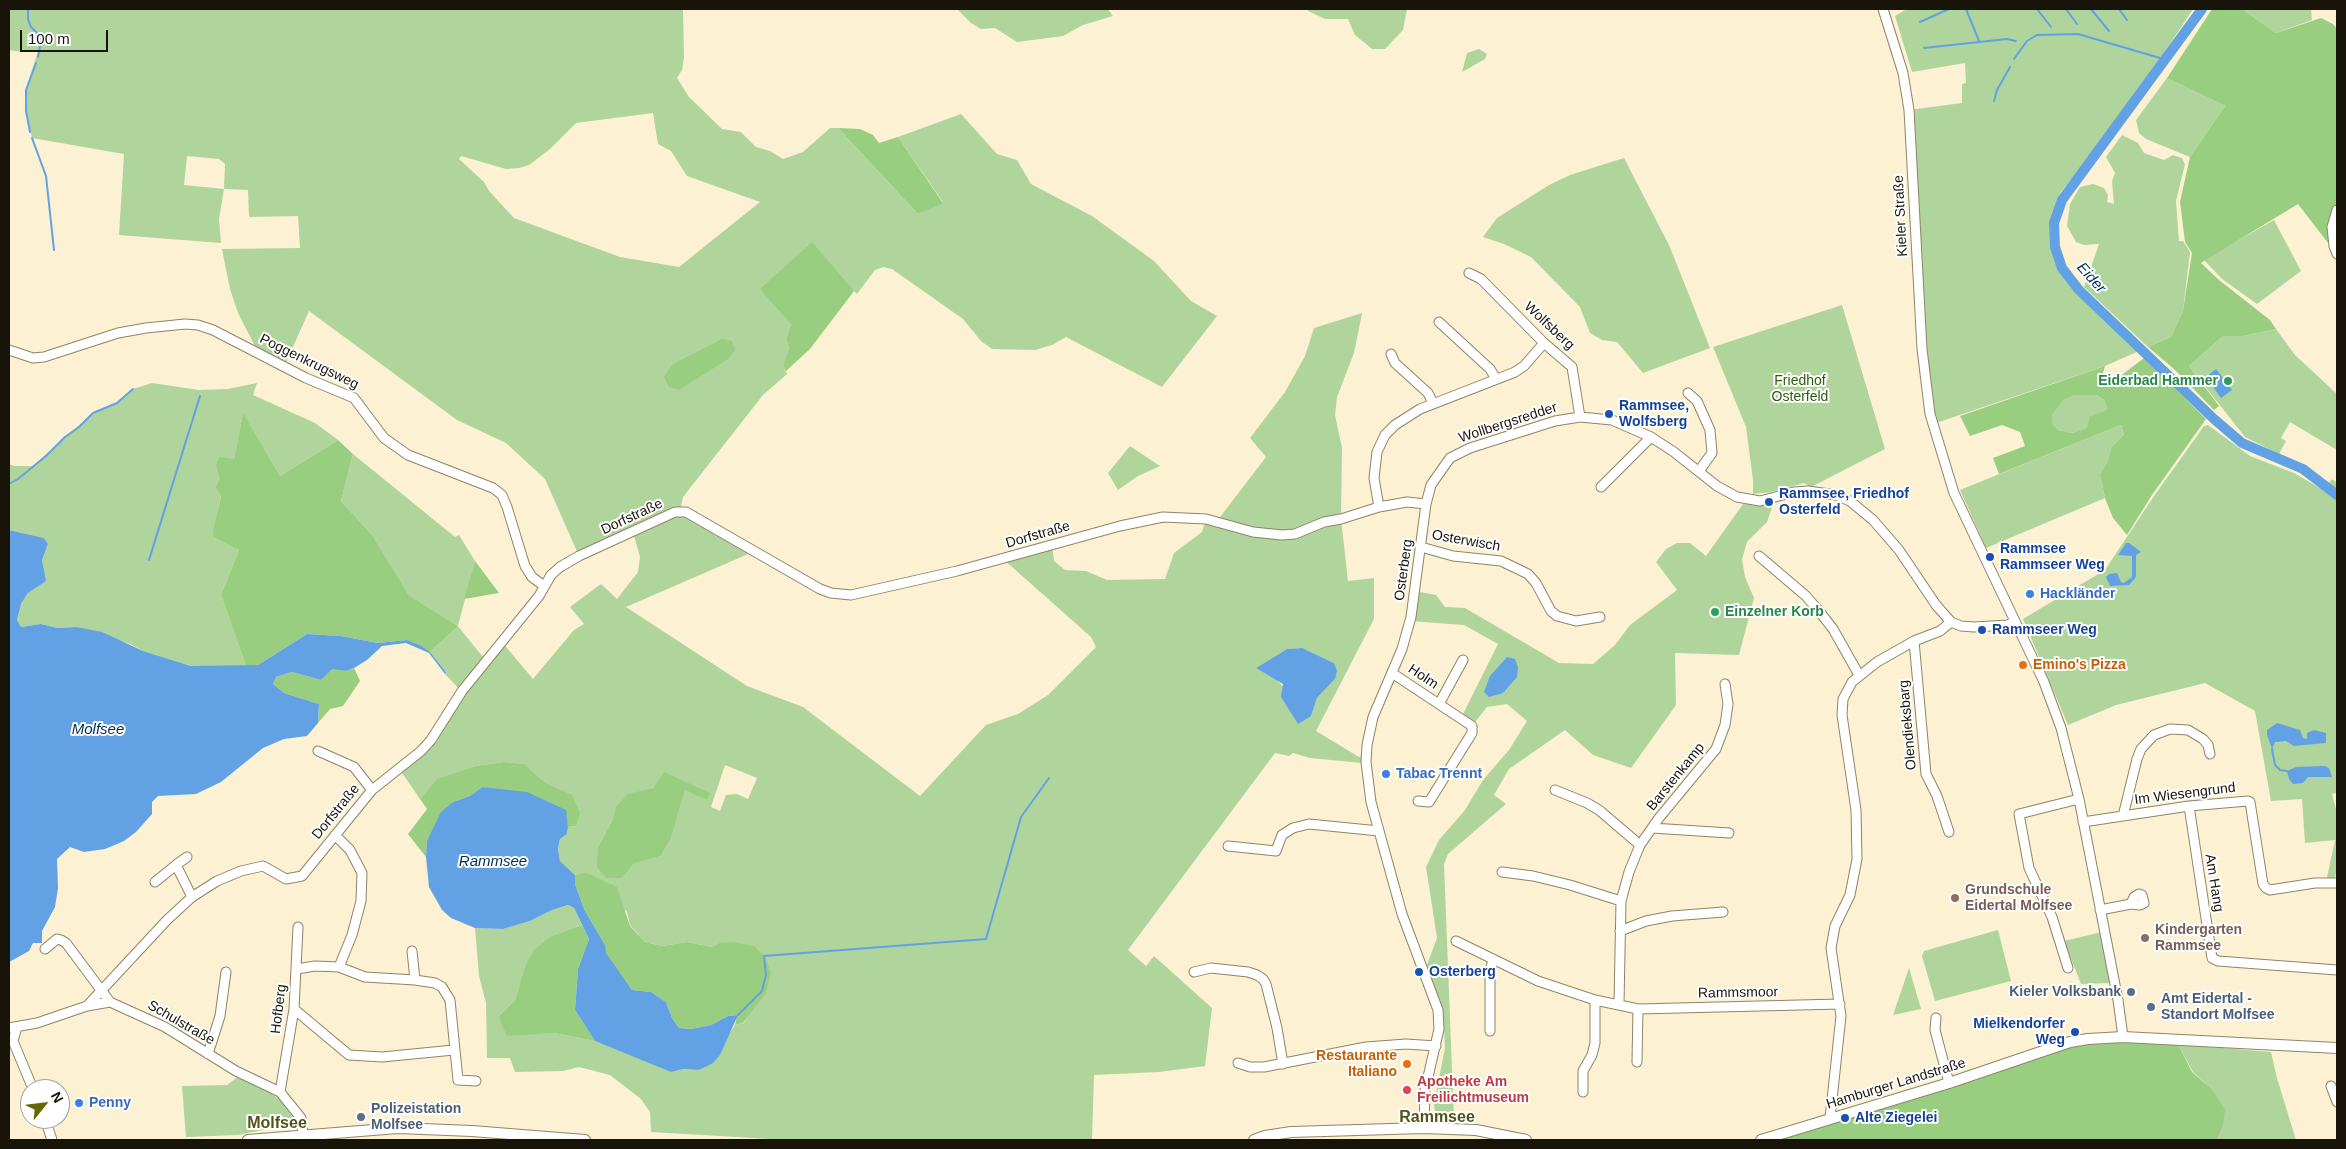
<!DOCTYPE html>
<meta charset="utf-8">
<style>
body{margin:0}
#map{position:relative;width:2346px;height:1149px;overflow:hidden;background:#fcf1d2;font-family:Arial,sans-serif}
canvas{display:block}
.frame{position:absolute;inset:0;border:10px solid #181409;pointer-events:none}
.north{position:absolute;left:20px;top:1079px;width:50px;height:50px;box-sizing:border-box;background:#fff;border:1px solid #a3a19d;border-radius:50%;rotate:61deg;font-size:14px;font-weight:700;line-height:20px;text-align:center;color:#181409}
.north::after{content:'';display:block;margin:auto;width:18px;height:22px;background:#656703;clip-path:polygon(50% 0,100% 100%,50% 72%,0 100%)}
.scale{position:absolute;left:20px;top:30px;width:88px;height:22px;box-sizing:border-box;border:2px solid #181409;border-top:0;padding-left:6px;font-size:15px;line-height:18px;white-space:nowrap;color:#181409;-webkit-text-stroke:4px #fff;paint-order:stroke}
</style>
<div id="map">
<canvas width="2346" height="1149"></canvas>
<div class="frame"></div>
<div class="north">N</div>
<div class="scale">100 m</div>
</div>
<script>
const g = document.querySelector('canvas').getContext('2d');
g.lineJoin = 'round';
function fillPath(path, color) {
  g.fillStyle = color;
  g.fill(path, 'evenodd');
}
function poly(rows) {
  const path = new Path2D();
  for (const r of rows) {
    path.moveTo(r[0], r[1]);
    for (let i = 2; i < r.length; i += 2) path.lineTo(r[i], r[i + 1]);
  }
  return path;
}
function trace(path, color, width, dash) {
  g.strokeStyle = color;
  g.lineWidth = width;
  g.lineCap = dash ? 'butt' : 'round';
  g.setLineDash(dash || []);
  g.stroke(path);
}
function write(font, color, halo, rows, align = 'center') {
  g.font = font + ' Arial,sans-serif';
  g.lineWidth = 4;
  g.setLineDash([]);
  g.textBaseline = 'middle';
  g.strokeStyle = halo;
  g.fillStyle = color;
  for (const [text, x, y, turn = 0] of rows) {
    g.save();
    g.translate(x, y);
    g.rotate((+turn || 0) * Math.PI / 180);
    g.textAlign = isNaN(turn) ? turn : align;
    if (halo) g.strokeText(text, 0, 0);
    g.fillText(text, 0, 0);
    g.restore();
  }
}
const green = poly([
 [9,9,683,9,684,58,682,70,677,78,689,97,722,129,741,132,756,147,770,151,783,159,803,152,830,128,838,128,918,214,943,202,898,137,961,114,997,154,1017,160,1031,184,1092,216,1154,261,1191,301,1217,316,1162,387,1066,337,1052,345,1035,350,992,349,981,341,963,319,892,269,883,267,875,270,857,294,854,291,791,324,786,339,789,348,783,365,787,374,763,395,683,497,680,511,755,551,626,607,747,686,803,707,920,796,986,725,1018,714,1048,695,1096,647,1091,637,1003,559,1052,546,1054,561,1065,570,1086,571,1107,580,1165,579,1174,553,1202,532,1206,519,1217,521,1266,457,1250,438,1285,392,1305,356,1314,328,1362,313,1354,353,1337,397,1335,415,1342,448,1341,519,1348,581,1374,578,1374,619,1316,731,1359,757,1362,756,1362,763,1310,758,1293,753,1289,756,1275,753,1128,950,1146,966,1154,956,1212,1008,1205,1066,1159,1072,1094,1075,1092,1140,787,1140,651,1132,650,1112,641,1099,610,1075,579,1067,563,1071,515,1072,510,1058,487,1058,486,1003,479,976,475,928,503,929,530,921,552,910,568,905,574,908,582,925,551,936,525,966,515,1000,500,1015,507,1035,554,1033,595,1041,671,1071,683,1069,699,1070,720,1055,725,1040,735,1025,744,1023,751,1011,719,943,712,947,687,942,662,946,645,942,630,925,627,912,585,872,575,875,560,861,558,849,560,839,567,834,568,827,576,826,579,813,572,796,546,783,524,764,504,762,475,766,438,779,420,799,400,770,421,751,462,692,445,674,446,672,430,652,458,626,409,595,373,536,341,501,353,454,455,537,459,535,475,561,458,626,486,661,502,642,533,679,574,630,584,624,570,607,601,584,617,599,638,572,640,557,633,532,579,556,545,479,506,443,457,420,309,311,284,367,259,354,238,313,230,289,222,249,300,248,298,216,249,217,248,190,224,189,219,219,221,243,119,235,124,154,32,138,26,111,26,90,38,51,22,52,9,50],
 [653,113,658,144,671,151,687,176,760,202,679,267,620,257,514,218,489,191,484,182,459,159,461,156,506,169,519,168,529,165,550,149,576,123],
 [187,156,219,159,225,164,224,189,184,185],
 [1301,648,1334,663,1335,679,1317,698,1311,716,1276,679,1256,668,1287,649],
 [725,765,757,778,748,799,737,794,726,795,720,811,711,807],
 [664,773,707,800,685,789,671,839,661,856,634,862,598,847,612,821,616,806,628,795,653,788],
 [957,9,1108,9,1113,16,1083,25,1063,36,1017,42,995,28,981,29,971,23],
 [1309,9,1407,9,1403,30,1385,49,1372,49,1355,35,1348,19,1325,19,1308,11],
 [1907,9,2193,9,2162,56,2087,160,2060,193,2051,222,2050,244,2059,270,2077,291,2139,351,2105,366,1933,424,1930,414,1909,110,1962,103,1962,84,1966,83,1965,63,1912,72,1895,16],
 [2242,9,2311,9,2312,20,2276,33],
 [1479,49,1487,54,1485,59,1462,72,1467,53],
 [2167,78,2225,106,2190,157,2146,139,2139,133,2136,120],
 [2122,135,2138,143,2144,153,2164,160,2173,155,2182,158,2185,164,2176,201,2179,241,2183,241,2190,252,2183,311,2171,337,2148,347,2084,287,2099,244,2084,245,2076,242,2067,226,2070,204,2080,187,2093,184,2104,188,2108,195,2107,202,2114,204,2112,181,2115,173,2106,157],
 [1624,158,1669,245,1710,348,1643,373,1617,342,1602,340,1590,333,1580,307,1531,257,1504,244,1483,237,1497,218,1549,185,1570,175],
 [2274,220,2301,271,2257,304,2222,279,2204,260],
 [1842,305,1885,449,1811,487,1804,483,1771,492,1753,494,1753,480,1746,427,1713,347],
 [2276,329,2295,355,2337,394,2337,450,2290,422,2281,438,2286,441,2279,454,2245,437,2189,366,2223,336,2243,336],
 [152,383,199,390,228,389,257,383,253,395,315,423,338,440,280,476,243,414,234,459,215,487,221,497,213,529,239,550,221,595,246,666,191,666,143,651,130,644,76,627,57,628,41,624,21,627,17,620,21,604,28,593,45,581,42,560,48,544,44,538,9,530,9,464,14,466,33,466,93,413,117,403,133,389],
 [2075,395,2097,395,2104,400,2107,409,2091,417,2088,428,2072,433,2058,430,2052,423,2052,415,2064,400],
 [2121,425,2124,434,2111,448,2108,460,2100,475,2105,498,1986,548,1960,490],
 [2208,425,2250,456,2294,473,2323,490,2332,479,2337,483,2337,727,2336,727,2337,793,2332,794,2337,813,2337,869,2334,882,2326,882,2335,840,2305,843,2302,799,2271,801,2255,711,2205,683,2116,705,2068,725,2023,619,2105,570,2154,496,2204,426],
 [1130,446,1160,466,1138,476,1118,490,1108,473],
 [1774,502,1767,522,1747,542,1742,559,1745,577,1754,598,1739,655,1675,653,1676,705,1631,768,1593,755,1565,730,1509,769,1494,795,1506,804,1448,854,1444,864,1454,1121,1435,1114,1434,1104,1445,1048,1443,1009,1427,965,1437,938,1426,867,1439,840,1465,810,1483,780,1509,750,1527,721,1507,704,1487,707,1472,726,1461,718,1498,644,1464,625,1410,621,1415,591,1436,595,1445,607,1465,608,1559,663,1593,664,1615,645,1630,625,1677,590,1656,562,1666,549,1677,543,1690,543,1706,556,1743,504,1763,505],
 [1998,930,2011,981,1935,1001,1922,956,1924,951],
 [2102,932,2112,983,2081,984,2064,941],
 [1909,968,1921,1009,1893,1015],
 [2178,1044,2271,1052,2277,1078,2296,1140,2217,1140,2223,1127,2212,1089,2193,1072],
 [239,1076,268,1091,283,1102,297,1119,296,1127,267,1129,238,1135,186,1137,182,1086,227,1085]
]);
const forest = poly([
 [2212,9,2242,9,2276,33,2321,18,2333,24,2337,29,2337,245,2328,243,2298,204,2201,263,2219,280,2270,320,2276,329,2243,336,2223,336,2189,366,2219,406,2214,410,2174,369,2148,347,2171,337,2183,311,2192,253,2185,242,2180,202,2190,157,2225,106,2167,78],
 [838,128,860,129,873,135,879,143,898,137,943,203,918,214],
 [812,242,854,291,810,349,786,371,783,365,789,348,786,339,791,324,760,289],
 [722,339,732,341,735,350,728,359,679,390,669,387,664,377,673,364],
 [2144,358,2206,419,2152,495,2127,535,2113,518,2105,498,2100,475,2108,460,2111,448,2124,434,2121,425,1999,474,1993,458,2025,446,2020,432,2002,425,1970,436,1960,416,2105,366,2103,373,2110,384],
 [2075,395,2097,395,2104,400,2107,409,2090,417,2087,428,2072,433,2058,430,2052,423,2052,415,2064,400],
 [243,413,280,476,338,440,353,454,341,501,373,536,409,595,458,626,430,652,422,646,407,640,378,643,341,636,307,634,258,665,246,666,221,595,239,550,214,537,213,529,221,497,215,487,220,479,216,465,219,457,234,459],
 [475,561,499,593,464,599],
 [332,668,346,671,354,668,360,681,343,706,330,709,318,723,319,704,284,693,273,684,276,677,292,672,321,680],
 [504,762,524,764,546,783,572,795,580,813,576,826,568,827,565,810,482,787,470,796,453,802,427,841,426,857,408,834,427,809,420,799,437,779,475,766],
 [664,772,710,793,707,800,685,790,671,839,661,856,634,863,622,878,606,878,597,867,598,847,612,821,616,806,628,794,653,788],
 [585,872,617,887,630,926,645,942,662,946,687,942,712,947,719,943,732,942,754,946,764,956,771,972,766,993,743,1023,735,1025,737,1015,728,1016,711,1025,691,1029,679,1028,672,1018,666,1002,651,992,632,990,605,953,605,945,584,909,575,884,575,875],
 [582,925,589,939,578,969,575,1010,595,1041,554,1033,507,1036,500,1021,500,1015,515,1000,525,966,534,950,551,936],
 [2088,1040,2178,1044,2192,1072,2212,1089,2225,1110,2223,1127,2217,1140,1780,1140]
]);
const water = poly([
 [2216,369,2232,390,2221,398,2206,377],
 [9,530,44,538,48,544,42,560,46,581,28,593,21,604,17,620,21,627,41,624,57,628,76,627,102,632,143,651,191,666,258,665,307,634,341,636,378,643,407,640,422,646,430,652,446,672,445,674,429,653,406,643,382,646,367,660,354,668,346,671,332,669,321,680,292,672,276,677,273,684,284,693,319,704,318,723,307,736,284,739,263,748,221,782,196,794,158,796,152,802,152,814,136,832,124,841,105,849,84,852,70,847,57,859,58,888,55,907,42,931,42,943,33,943,29,951,9,962],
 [2126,543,2129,543,2141,552,2136,555,2136,577,2129,585,2110,586,2106,577,2109,574,2117,573,2121,582,2124,583,2132,577,2132,556,2118,555],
 [1302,648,1334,663,1337,671,1335,679,1317,698,1311,716,1298,724,1281,697,1283,684,1256,668,1287,649],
 [1507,657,1515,659,1518,667,1517,677,1503,693,1489,697,1484,692,1490,676],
 [2277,723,2300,730,2303,738,2307,739,2307,733,2314,730,2326,733,2326,743,2294,746,2286,741,2275,742,2272,749,2267,735,2267,730],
 [2325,766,2329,768,2332,777,2308,777,2303,783,2293,784,2289,779,2287,771,2296,767],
 [482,787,527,792,566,810,568,827,567,834,560,839,558,849,560,861,575,875,575,884,584,909,605,945,606,953,632,990,651,992,666,1002,672,1018,679,1028,691,1029,711,1025,728,1016,738,1015,720,1055,713,1063,699,1070,683,1069,671,1072,595,1041,575,1010,578,969,589,939,574,908,568,905,552,910,530,921,503,929,475,928,451,918,442,910,429,887,426,857,427,841,441,812,453,802,470,796]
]);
const stream = poly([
 [28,9,28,19,31,27,38,34,41,41,38,57],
 [1966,9,1979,41],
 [2037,9,2051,27],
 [2066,9,2077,24],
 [2091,9,2109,31],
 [2119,9,2127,20],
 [1920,22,1949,9],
 [1924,48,2007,39,2016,41],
 [2014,59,2027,41,2037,35,2078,34,2167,60],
 [1994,101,1997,90,2010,67],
 [30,132,26,111,26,90,36,63],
 [32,138,46,176,54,250],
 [9,484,18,479,46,456,65,437,79,427,93,413,117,403,133,389],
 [149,560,200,396],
 [2272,749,2275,765,2280,770,2287,771],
 [738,1015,762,991,766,975,764,956,986,939,1021,817,1049,778]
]);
const river = poly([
 [2202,9,2062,200,2054,223,2055,247,2062,268,2079,290,2214,419,2242,443,2303,469,2337,495]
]);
const minor = poly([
 [1883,9,1903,73,1909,110,1922,349,1930,414,1954,493,2044,682,2061,728,2079,799,2118,1000,2123,1037],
 [2337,210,2332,227,2334,246,2337,254],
 [1469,273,1481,279,1544,343,1572,367,1580,417],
 [1439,322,1490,369,1496,379],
 [9,350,33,358,44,357,118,333,146,328,185,324,198,325,213,330,306,378,354,398,384,438,408,455,493,488,502,495,507,507,525,566,532,577,544,586],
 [1391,354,1395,363,1428,393,1433,403],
 [1688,393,1697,401,1710,430,1712,453,1699,471],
 [1601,487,1651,437],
 [1379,507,1374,478,1377,452,1385,435,1395,425,1420,409,1515,372,1524,366,1544,343],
 [1421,547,1453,556,1501,561,1528,574,1536,583,1551,611,1557,616,1576,621,1600,617],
 [1759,556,1806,596,1819,611,1833,629,1859,675],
 [1914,641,1926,774,1937,796,1949,832],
 [1392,673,1472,726,1472,733,1429,802,1418,801],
 [1439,704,1463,660],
 [318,751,354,767,372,790],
 [1555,790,1587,803,1599,810,1640,845],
 [2189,806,2212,958,2218,961,2337,970],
 [2123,816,2137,759,2141,749,2154,735,2170,729,2188,730,2203,739,2208,745,2210,754],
 [2083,822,2189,806,2248,801,2250,802,2263,884,2266,888,2270,890,2315,883,2337,883],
 [1652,828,1729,833],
 [335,835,350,850,362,873,361,901,352,935,339,967],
 [1228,846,1276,851,1282,835,1293,828,1309,824,1379,831],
 [176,865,187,857],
 [1502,872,1533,876,1570,885,1621,901],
 [155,882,176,865,192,897],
 [2100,910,2131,904,2140,905,2144,903,2142,895,2139,894,2134,897,2131,904],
 [1620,931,1646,921,1672,916,1723,912],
 [1456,941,1538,981,1595,1000,1638,1009,1840,1004],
 [45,949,57,939,61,940,66,943,110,1002,165,1027,236,1071,280,1092,301,1118,303,1134],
 [412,951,415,980,435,983,442,987,450,1000,458,1080,476,1081],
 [2068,968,2052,917,2029,868,2019,814,2079,799],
 [297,969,315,966,339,967,365,977,415,980],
 [1194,972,1211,968,1248,972,1257,975,1263,979,1266,984,1277,1028,1283,1064],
 [1619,1004,1621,901,1629,872,1640,845,1659,818,1716,749,1725,725,1728,704,1725,684],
 [87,1006,110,1002],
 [294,1009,349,1055,382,1057,454,1050],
 [1936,1018,1935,1030,1949,1083],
 [17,1027,13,1041,33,1089],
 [9,1028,37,1023,87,1006,167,920,192,897,217,881,241,871,263,866,286,879,302,876,372,790,421,751,431,740,462,691,539,596,551,575,560,567,579,556,675,512,686,512,820,589,831,593,851,595,957,571,1120,526,1163,517,1206,519,1253,532,1282,535,1295,534,1324,522,1341,519,1379,507,1407,502,1426,504],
 [1490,1031,1490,971,1493,960],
 [208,1054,220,1016,226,972],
 [1637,1062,1638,1009],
 [1238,1063,1250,1067,1264,1067,1366,1047,1406,1044,1436,1046],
 [2331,1086,2337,1102],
 [280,1092,294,1009,298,927],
 [1583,1092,1583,1071,1592,1055,1595,1043,1595,1000],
 [1830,1118,1841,1016,1831,948,1835,926,1850,895,1857,859,1856,810,1842,715,1843,699,1852,682,1877,662,1914,641,1940,631,1951,622],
 [45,1119,52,1140],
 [1424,1128,1425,1090,1439,1029,1438,1010,1402,914,1371,802,1366,762,1367,745,1373,717,1402,649,1411,617,1426,504,1431,485,1450,458,1470,448,1555,421,1580,417,1612,420,1651,437,1674,452,1717,486,1737,497,1760,501,1794,492,1808,491,1836,495,1850,501,1873,520,1899,550,1936,605,1951,622,1961,626,1974,627,2008,625,2015,621]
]);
const major = poly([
 [248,1140,398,1128,472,1131,585,1140],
 [1254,1140,1265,1136,1291,1132,1424,1128,1476,1130,1526,1140],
 [1761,1140,1949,1083,2070,1042,2088,1039,2123,1037,2337,1048]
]);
const markers = [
 [2228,381,5,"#2e9e5b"],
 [1609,414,5,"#1a4fb4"],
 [1769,502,5,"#1a4fb4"],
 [1990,557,5,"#1a4fb4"],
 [2030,594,5,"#3f7fe0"],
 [1715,612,5,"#2e9e5b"],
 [1982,630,5,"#1a4fb4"],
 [2023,665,5,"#e8710a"],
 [1386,774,5,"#3f7fe0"],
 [1955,898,5,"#8d6e63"],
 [2145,938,5,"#8d6e63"],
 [1419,972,5,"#1a4fb4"],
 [2131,992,5,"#5c6f8a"],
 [2151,1007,5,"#5c6f8a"],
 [2075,1032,5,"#1a4fb4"],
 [1407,1064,5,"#e8710a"],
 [1407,1090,5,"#e0444e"],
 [79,1103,5,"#3f7fe0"],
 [361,1117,5,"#5c6f8a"],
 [1845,1118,5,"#1a4fb4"]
];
const streetNames = [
 ["Kieler Straße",1901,216,-93],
 ["Wolfsberg",1549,326,43],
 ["Poggenkrugsweg",309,362,26],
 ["Wollbergsredder",1508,423,-18],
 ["Dorfstraße",632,517,-25],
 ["Dorfstraße",1038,535,-16],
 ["Osterwisch",1466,541,10],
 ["Osterberg",1404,570,-82],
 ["Holm",1423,677,34],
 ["Olendieksbarg",1908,725,-95],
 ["Barstenkamp",1676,777,-51],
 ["Im Wiesengrund",2185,794,-7],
 ["Dorfstraße",336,812,-51],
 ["Am Hang",2214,883,81],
 ["Rammsmoor",1738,993,-1],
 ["Hofberg",279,1009,-83],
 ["Schulstraße",181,1023,30],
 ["Hamburger Landstraße",1896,1084,-17]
];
const parkNames = [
 ["Friedhof",1800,381],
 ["Osterfeld",1800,397]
];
const leisureNames = [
 ["Eiderbad Hammer",2218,381],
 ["Einzelner Korb",1725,612,"left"]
];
const transitNames = [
 ["Rammsee,",1619,406],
 ["Wolfsberg",1619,422],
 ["Rammsee, Friedhof",1779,494],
 ["Osterfeld",1779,510],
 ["Rammsee",2000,549],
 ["Rammseer Weg",2000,565],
 ["Rammseer Weg",1992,630],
 ["Osterberg",1429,972],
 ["Mielkendorfer",2065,1024,"right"],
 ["Weg",2065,1040,"right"],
 ["Alte Ziegelei",1855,1118]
];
const shopNames = [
 ["Hackländer",2040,594],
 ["Tabac Trennt",1396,774],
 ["Penny",89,1103]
];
const foodNames = [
 ["Emino's Pizza",2033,665],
 ["Restaurante",1397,1056,"right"],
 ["Italiano",1397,1072,"right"]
];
const educationNames = [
 ["Grundschule",1965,890],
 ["Eidertal Molfsee",1965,906],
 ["Kindergarten",2155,930],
 ["Rammsee",2155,946]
];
const serviceNames = [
 ["Kieler Volksbank",2121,992,"right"],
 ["Amt Eidertal -",2161,999],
 ["Standort Molfsee",2161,1015],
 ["Polizeistation",371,1109],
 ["Molfsee",371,1125]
];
const healthNames = [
 ["Apotheke Am",1417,1082],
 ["Freilichtmuseum",1417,1098]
];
const waterNames = [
 ["Eider",2091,278,48],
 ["Molfsee",98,730],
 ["Rammsee",493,862]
];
const quarterNames = [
 ["Rammsee",1437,1118],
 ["Molfsee",277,1124]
];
fillPath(green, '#afd59d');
fillPath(forest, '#99ce80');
fillPath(water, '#63a1e5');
trace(stream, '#63a1e5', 2);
trace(river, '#63a1e5', 10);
trace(minor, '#8f8468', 11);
trace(major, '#8f8468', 12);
trace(minor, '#fff', 9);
trace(major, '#fff', 10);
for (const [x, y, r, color] of markers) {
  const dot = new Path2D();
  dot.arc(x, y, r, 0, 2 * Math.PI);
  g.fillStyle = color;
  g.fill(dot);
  trace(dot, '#fff', 2);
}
write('14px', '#181409', '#fff', streetNames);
write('14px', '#2d5c0a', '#fff', parkNames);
write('bold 14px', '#27864d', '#fff', leisureNames, 'right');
write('bold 14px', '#164399', '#fff', transitNames, 'left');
write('bold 14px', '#366cbe', '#fff', shopNames, 'left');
write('bold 14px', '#c56008', '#fff', foodNames, 'left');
write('bold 14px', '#785e54', '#fff', educationNames, 'left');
write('bold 14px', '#4e5e75', '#fff', serviceNames, 'left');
write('bold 14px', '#be3a42', '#fff', healthNames, 'left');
write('italic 15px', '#002d58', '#fff', waterNames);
write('bold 16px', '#515317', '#fff', quarterNames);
</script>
